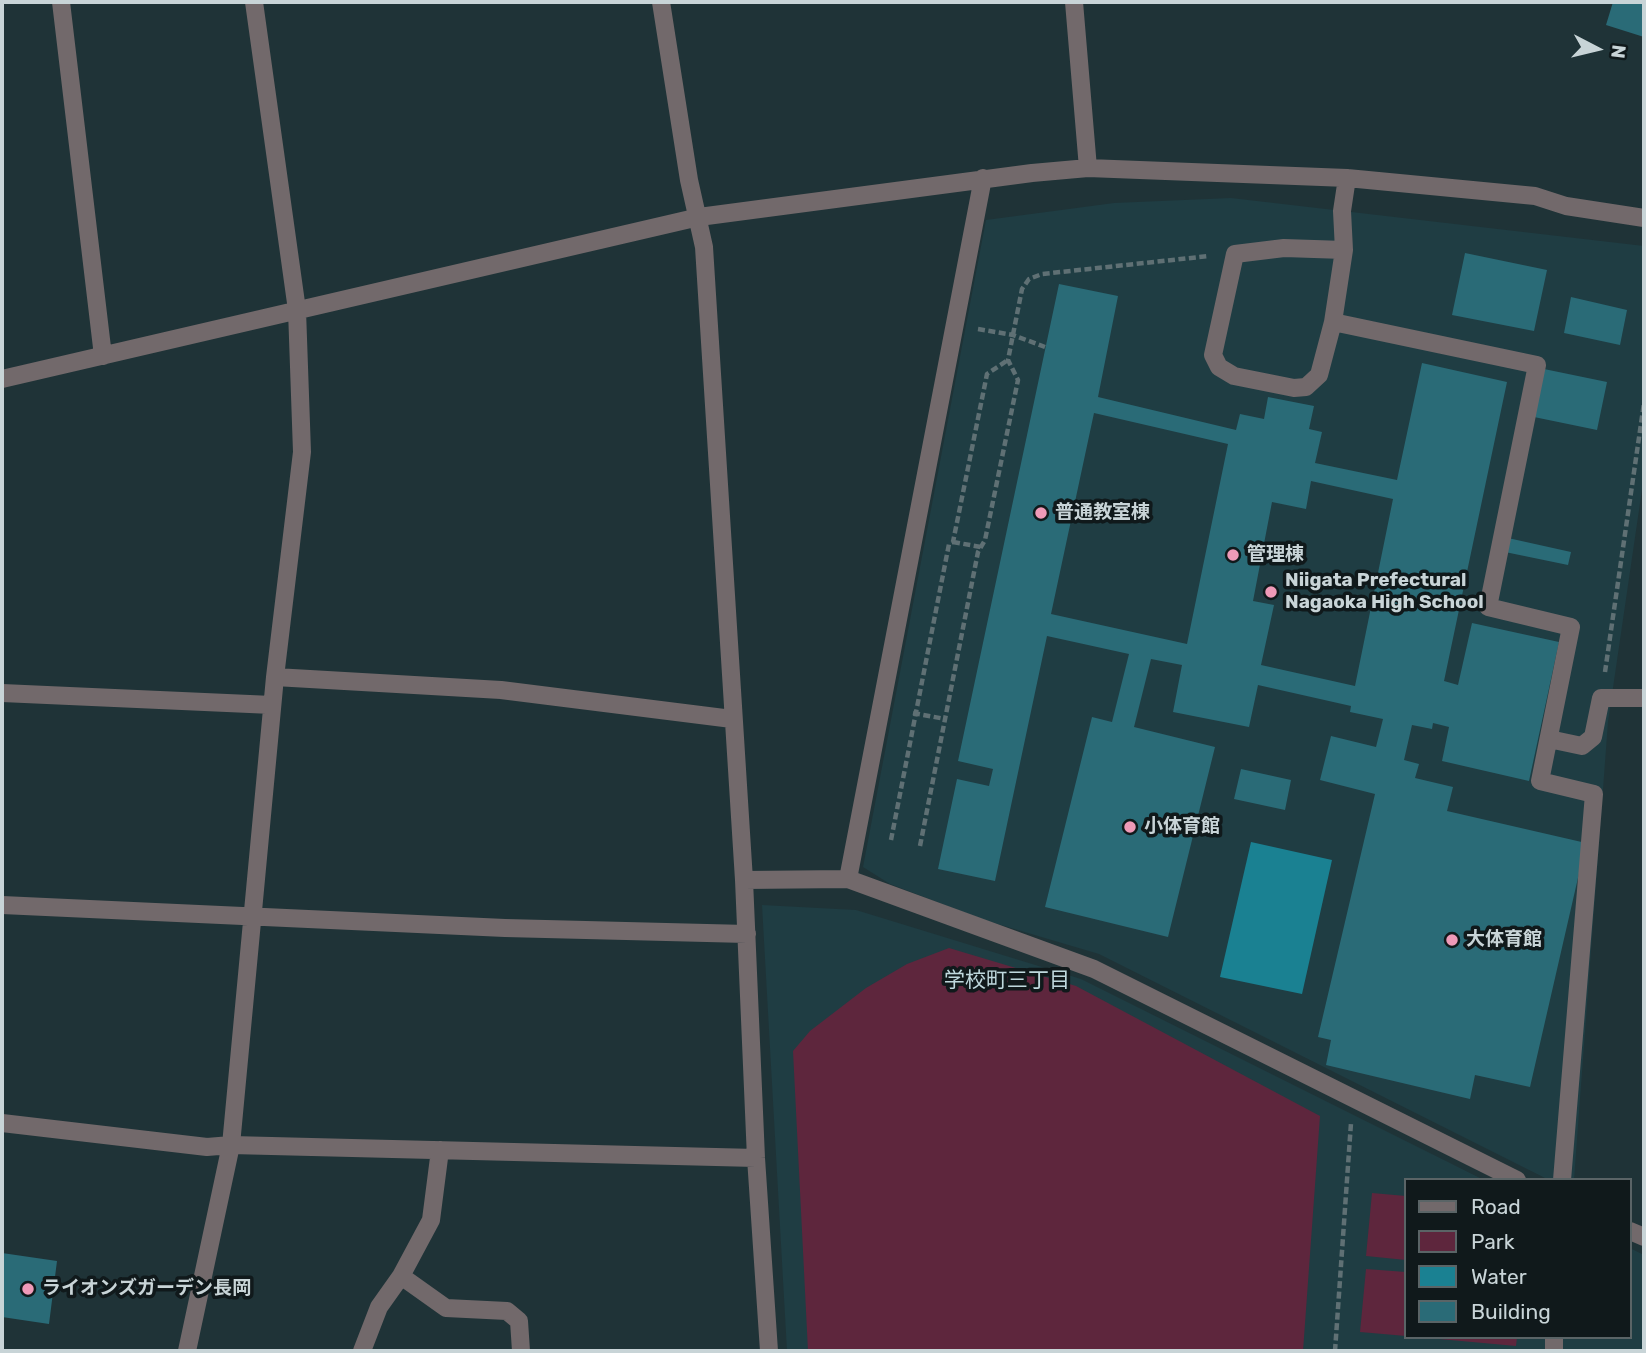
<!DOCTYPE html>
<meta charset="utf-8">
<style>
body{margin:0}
#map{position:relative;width:1646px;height:1353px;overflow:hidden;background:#1f3337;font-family:Rubik,sans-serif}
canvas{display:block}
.frame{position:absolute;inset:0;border:4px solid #c8d4d7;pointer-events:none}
.legend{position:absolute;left:1404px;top:1178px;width:228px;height:161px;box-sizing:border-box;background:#10191b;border:2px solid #5a6466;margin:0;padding:9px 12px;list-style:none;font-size:21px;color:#c8d4d7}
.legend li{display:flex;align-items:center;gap:14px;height:35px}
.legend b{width:35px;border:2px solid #5a6466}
.north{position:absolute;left:1562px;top:14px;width:70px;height:70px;-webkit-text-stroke:5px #10191b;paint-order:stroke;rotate:97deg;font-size:19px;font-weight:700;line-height:28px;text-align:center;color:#c8d4d7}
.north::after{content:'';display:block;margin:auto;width:24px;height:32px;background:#c8d4d7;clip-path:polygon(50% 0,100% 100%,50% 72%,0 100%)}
</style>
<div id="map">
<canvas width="1646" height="1353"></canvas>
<div class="frame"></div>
<ul class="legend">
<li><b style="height:9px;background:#72696b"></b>Road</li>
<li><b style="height:19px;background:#5e263d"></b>Park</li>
<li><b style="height:19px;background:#1a8192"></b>Water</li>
<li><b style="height:19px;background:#2a6b77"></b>Building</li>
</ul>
<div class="north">N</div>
</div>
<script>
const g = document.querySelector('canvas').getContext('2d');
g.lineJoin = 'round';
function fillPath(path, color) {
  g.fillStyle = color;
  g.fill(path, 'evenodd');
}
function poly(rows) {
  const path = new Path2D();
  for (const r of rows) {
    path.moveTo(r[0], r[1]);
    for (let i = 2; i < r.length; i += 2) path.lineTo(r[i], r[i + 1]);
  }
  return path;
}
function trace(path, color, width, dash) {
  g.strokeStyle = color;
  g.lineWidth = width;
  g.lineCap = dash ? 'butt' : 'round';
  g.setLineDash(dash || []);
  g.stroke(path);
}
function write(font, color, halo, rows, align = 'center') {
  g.font = font + ' Rubik,"Noto Sans JP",sans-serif';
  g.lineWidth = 7;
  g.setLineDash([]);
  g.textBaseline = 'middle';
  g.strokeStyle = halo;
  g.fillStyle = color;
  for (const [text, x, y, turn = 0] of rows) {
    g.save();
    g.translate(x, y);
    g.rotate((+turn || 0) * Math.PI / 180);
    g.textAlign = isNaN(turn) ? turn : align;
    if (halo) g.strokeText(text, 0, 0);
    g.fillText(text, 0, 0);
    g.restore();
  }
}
const built = poly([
 [1231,198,1644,246,1644,476,1608,722,1574,1180,1549,1180,1099,954,984,920,890,884,863,867,986,220,1114,203],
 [762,905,856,910,1081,979,1484,1180,1406,1180,1406,1337,1630,1337,1630,1248,1644,1255,1644,1351,787,1351]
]);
const green = poly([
 [949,948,1076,986,1320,1116,1303,1351,808,1351,793,1051,810,1031,866,988,907,964],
 [1372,1193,1406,1196,1406,1260,1366,1256],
 [1366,1269,1406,1272,1406,1336,1360,1332],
 [1417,1337,1517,1337,1516,1346]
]);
const water = poly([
 [1251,842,1332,860,1302,994,1220,977]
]);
const building = poly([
 [1613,2,1644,2,1644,37,1606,25],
 [1465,253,1547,270,1534,331,1452,315],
 [1059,284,1118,296,1098,397,1236,430,1240,414,1264,419,1268,397,1314,406,1309,429,1322,432,1315,463,1397,480,1422,363,1507,382,1444,681,1458,685,1472,623,1559,642,1529,781,1442,761,1449,727,1433,723,1432,729,1412,725,1404,760,1419,764,1415,778,1453,787,1447,811,1586,843,1530,1087,1475,1075,1470,1099,1326,1065,1331,1040,1318,1037,1375,794,1320,780,1331,736,1376,747,1383,719,1350,712,1351,706,1258,685,1249,727,1173,712,1182,665,1151,659,1134,727,1215,747,1168,937,1045,907,1092,717,1112,722,1129,654,1047,636,995,881,938,869,957,779,989,786,993,769,958,761],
 [1094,413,1228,444,1187,644,1051,614],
 [1311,481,1393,499,1355,686,1261,665,1274,605,1253,601,1272,502,1306,509],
 [1571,297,1627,310,1620,345,1564,333],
 [1544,369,1607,382,1597,430,1534,417],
 [1508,538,1571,552,1568,565,1505,552],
 [1241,769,1291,780,1285,810,1234,799],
 [2,1253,57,1261,49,1324,2,1317]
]);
const path = poly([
 [978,329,1013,335,1045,347],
 [953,542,981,547],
 [1605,672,1644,403],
 [913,713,945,719],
 [891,840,949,544,953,542,987,374,1008,360],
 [920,846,978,552,985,540,1018,380,1008,360,1022,289,1029,279,1042,274,1209,256],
 [1335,1351,1351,1123]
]);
const minor = poly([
 [61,2,103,356],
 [661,2,689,180,704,247,744,880,756,1158,769,1351],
 [1074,2,1088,168],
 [1344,250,1284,248,1235,254,1213,355,1219,367,1234,376,1294,388,1306,387,1319,375,1333,322,1344,250,1342,211,1347,178],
 [1333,322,1537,365,1488,607,1571,627,1540,781,1594,794,1562,1180],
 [2,379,699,217,1032,173,1088,168,1347,178,1535,196,1566,206,1644,218],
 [275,677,501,690,732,719],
 [2,693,272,705],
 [1549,739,1582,746,1593,737,1601,698,1644,698],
 [848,879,983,178],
 [744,880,848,879,1094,969,1517,1180],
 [2,905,505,928,747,934],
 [2,1123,207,1147,231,1145,756,1158],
 [1630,1231,1644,1237],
 [401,1276,446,1308,507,1311,519,1321,521,1351],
 [187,1351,231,1145,275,677,302,452,297,310,254,2],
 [362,1351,379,1307,401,1276,431,1220,440,1150],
 [1554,1351,1554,1337]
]);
const markers = [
 [1041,513,7,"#ef9ab8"],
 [1233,555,7,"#ef9ab8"],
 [1271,592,7,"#ef9ab8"],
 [1130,827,7,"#ef9ab8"],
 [1452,940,7,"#ef9ab8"],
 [28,1289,7,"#ef9ab8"]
];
const poiNames = [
 ["普通教室棟",1055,513],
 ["管理棟",1247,555],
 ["Niigata Prefectural",1285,581],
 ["Nagaoka High School",1285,603],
 ["小体育館",1144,827],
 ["大体育館",1466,940],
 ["ライオンズガーデン長岡",42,1289]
];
const neighbourhoodNames = [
 ["学校町三丁目",1007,981]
];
fillPath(built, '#1f3d43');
fillPath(green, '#5e263d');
fillPath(water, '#1a8192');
fillPath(building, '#2a6b77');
trace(path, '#5f7074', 4.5, [7, 3.5]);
trace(minor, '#72696b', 18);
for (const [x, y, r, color] of markers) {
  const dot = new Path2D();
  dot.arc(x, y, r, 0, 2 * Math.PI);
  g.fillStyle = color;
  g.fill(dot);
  trace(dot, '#10191b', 2.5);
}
write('bold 19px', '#c8d4d7', '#10191b', poiNames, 'left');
write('21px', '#bfd8dd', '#10191b', neighbourhoodNames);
</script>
